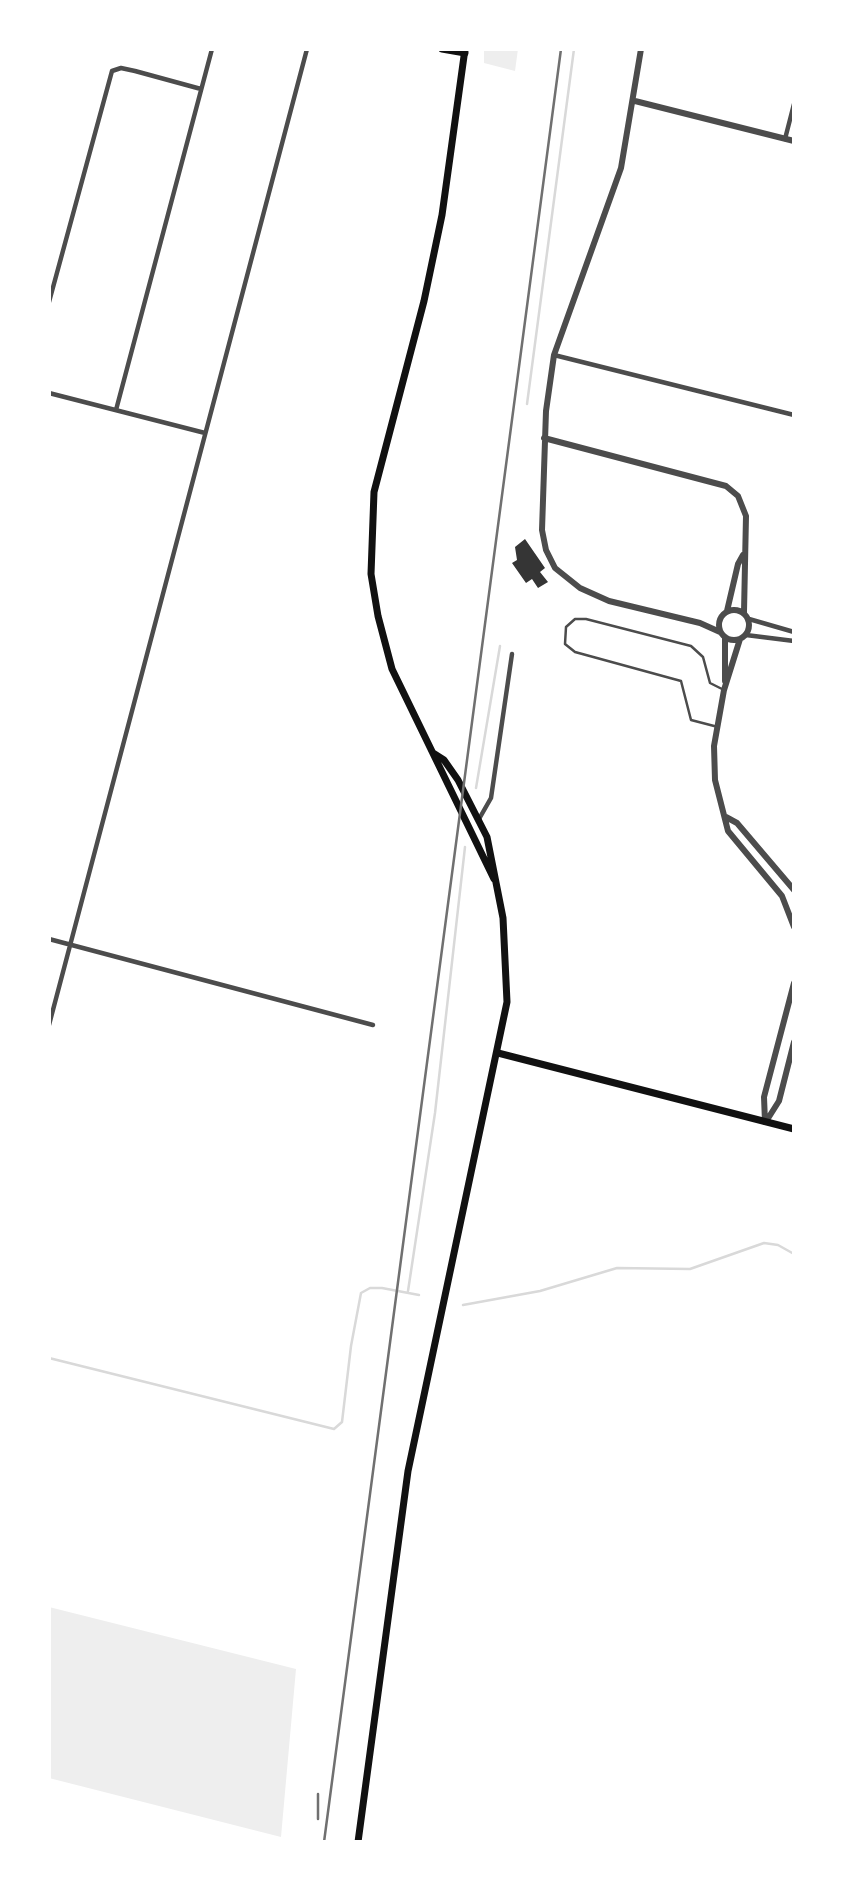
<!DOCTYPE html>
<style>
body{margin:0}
#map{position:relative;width:843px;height:1891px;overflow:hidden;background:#fff;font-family:Figtree,sans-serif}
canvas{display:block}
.frame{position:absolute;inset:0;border:51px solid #fff;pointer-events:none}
</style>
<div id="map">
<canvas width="843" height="1891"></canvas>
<div class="frame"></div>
</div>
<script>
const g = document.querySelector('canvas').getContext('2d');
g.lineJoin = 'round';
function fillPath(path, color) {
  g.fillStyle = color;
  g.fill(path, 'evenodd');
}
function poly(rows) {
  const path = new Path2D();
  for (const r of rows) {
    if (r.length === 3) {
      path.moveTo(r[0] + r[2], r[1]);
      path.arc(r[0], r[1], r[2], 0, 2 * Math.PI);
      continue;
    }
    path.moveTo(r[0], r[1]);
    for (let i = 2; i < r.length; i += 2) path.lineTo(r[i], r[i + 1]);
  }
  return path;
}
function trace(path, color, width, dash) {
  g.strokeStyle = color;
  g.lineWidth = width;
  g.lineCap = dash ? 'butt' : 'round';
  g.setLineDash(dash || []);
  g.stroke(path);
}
const green = poly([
 [484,49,518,49,515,71,484,63],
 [49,1607,296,1669,281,1837,49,1778]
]);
const stream = poly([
 [527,404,574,49],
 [476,788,500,646],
 [408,1291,435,1113,465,847],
 [463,1305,540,1291,617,1268,690,1269,764,1243,778,1245,794,1254],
 [49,1358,334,1429,342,1422,351,1346,361,1293,370,1288,382,1288,419,1295]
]);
const building = poly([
 [525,539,545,568,540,572,548,582,538,588,532,579,526,583,512,563,517,560,515,547]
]);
const service = poly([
 [718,727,691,720,681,681,575,652,565,644,566,627,575,619,586,619,691,646,703,657,710,683,722,689]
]);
const minor = poly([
 [785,139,794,104],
 [49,302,112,71,121,68,135,71,201,89],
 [554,355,794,415],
 [49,393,205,433],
 [116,410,212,49],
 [749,619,794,632],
 [746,635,794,641],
 [479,819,491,798,512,654],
 [49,939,373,1025],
 [49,1025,307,49]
]);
const tertiary = poly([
 [641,49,621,168,554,355,546,411,542,530,546,550,555,568,580,588,609,601,700,623,720,632],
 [635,101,794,141],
 [544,438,726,486,738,496,746,516,744,612],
 [734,625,15],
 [727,611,738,564,743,555],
 [740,639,724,690,714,746,715,780,728,831,782,896,794,927],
 [725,681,725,637],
 [726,817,737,823,794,890],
 [767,1120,779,1101,794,1042],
 [765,1122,764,1097,794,983]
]);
const secondary = poly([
 [442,49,465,53],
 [498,1053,794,1129]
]);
const primary = poly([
 [465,49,442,215,424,301,374,492,371,574,378,616,392,669,494,879],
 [358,1842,408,1471,507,1002,503,918,487,837,458,780,444,760,433,753]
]);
const rail = poly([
 [318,1819,318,1794],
 [324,1842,561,49]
]);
fillPath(green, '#eee');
trace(stream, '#d9d9d9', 2.5);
fillPath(building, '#353535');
trace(service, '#4c4c4c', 2.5);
trace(minor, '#4c4c4c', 4.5);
trace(tertiary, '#4c4c4c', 6);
trace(secondary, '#111', 7);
trace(primary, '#111', 7);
trace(rail, '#707070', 2.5);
</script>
